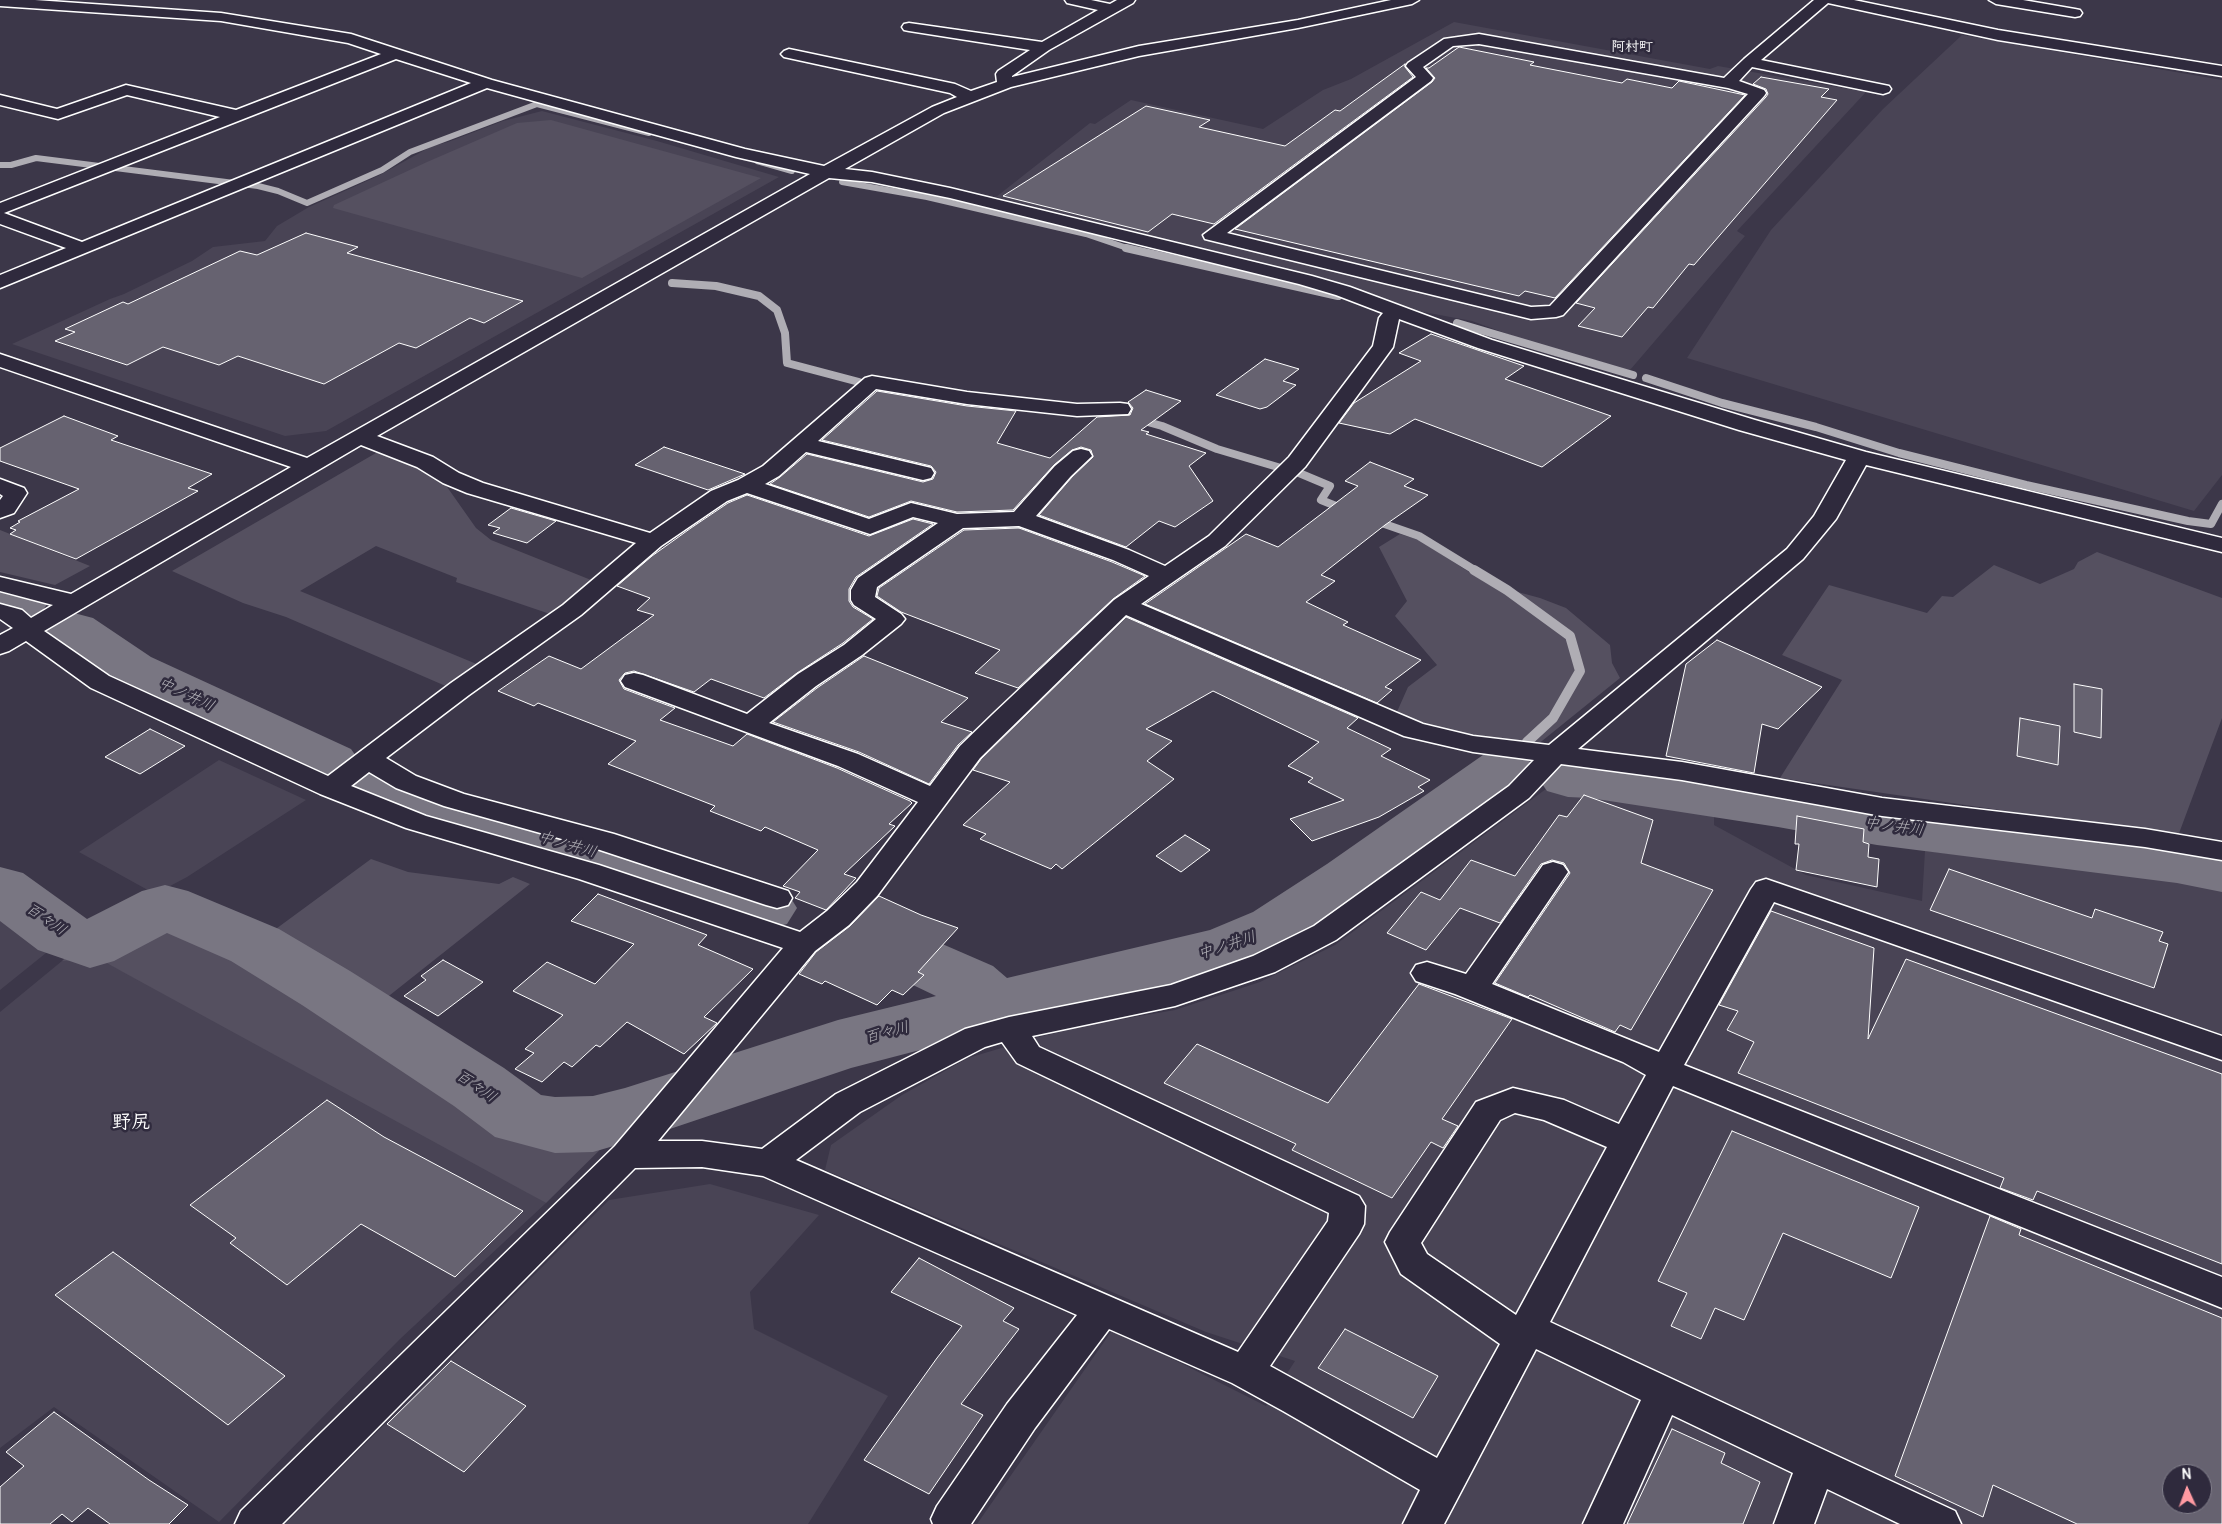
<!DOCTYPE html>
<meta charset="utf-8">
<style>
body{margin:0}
#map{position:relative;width:2222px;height:1524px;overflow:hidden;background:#3c3749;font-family:Pangolin,sans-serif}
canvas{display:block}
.north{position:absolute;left:2162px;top:1464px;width:50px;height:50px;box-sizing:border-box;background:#2f2a3d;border:1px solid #827f8b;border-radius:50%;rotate:358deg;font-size:14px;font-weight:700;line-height:20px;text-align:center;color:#fff}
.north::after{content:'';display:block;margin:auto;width:18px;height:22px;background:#ff9aa2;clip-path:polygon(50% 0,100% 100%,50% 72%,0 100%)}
</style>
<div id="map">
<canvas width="2222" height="1524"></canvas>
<div class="north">N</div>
</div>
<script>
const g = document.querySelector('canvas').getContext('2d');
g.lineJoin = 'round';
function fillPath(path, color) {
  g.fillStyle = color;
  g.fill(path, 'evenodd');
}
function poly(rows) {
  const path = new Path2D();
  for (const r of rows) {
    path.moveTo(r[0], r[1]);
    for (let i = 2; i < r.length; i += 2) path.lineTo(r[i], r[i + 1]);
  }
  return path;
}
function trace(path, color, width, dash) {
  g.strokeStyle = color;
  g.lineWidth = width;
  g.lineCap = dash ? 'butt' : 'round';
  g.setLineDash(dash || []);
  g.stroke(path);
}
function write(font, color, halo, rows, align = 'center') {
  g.font = font + ' Pangolin,"Klee One",sans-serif';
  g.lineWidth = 5;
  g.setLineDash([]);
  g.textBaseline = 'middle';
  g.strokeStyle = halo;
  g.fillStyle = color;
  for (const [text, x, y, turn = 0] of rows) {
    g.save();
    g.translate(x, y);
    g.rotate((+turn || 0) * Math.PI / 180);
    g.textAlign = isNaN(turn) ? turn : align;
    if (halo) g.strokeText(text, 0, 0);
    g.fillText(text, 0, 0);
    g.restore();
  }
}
const built = poly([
 [1454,22,1710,69,1718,66,1866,92,1737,231,1745,236,1630,370,1524,340,1472,321,1418,311,1343,284,996,197,1090,123,1095,124,1131,100,1263,129,1323,90,1351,79],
 [1962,35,2222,80,2222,475,2194,511,1687,358,1771,230,1883,109],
 [542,111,657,141,779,177,326,431,285,436,12,344,110,299,124,294,192,261,213,247,265,241,277,226,309,207,378,176,432,146,448,142,503,121],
 [219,760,306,800,187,877,155,894,79,852],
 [1550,786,1631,794,1714,806,1714,825,1806,875,1922,901,1925,851,2018,861,2019,855,2088,862,2178,877,2222,888,2222,1524,977,1524,1113,1329,1266,1406,1295,1361,1206,1332,825,1170,831,1145,902,1095,968,1058,1035,1038,1088,1025,1175,1010,1260,982,1335,945],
 [2172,1474,2202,1474,2202,1504,2172,1504],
 [0,899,60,945,51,949,0,990],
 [101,960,347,1088,546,1203,400,1339,219,1522,54,1407,0,1448,0,1012,62,961],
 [710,1184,819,1215,750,1292,754,1329,888,1396,808,1524,285,1524,609,1200]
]);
const green = poly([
 [551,120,761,178,582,278,333,208,334,205,427,162,517,123],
 [386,452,431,473,445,484,476,528,491,540,591,580,576,598,550,614,456,582,457,578,376,546,300,591,479,665,448,687,286,617,243,603,172,571,376,453],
 [0,530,90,566,55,585,0,572],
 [1400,534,1419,540,1488,584,1540,598,1566,608,1610,645,1612,663,1620,678,1537,745,1459,734,1396,714,1408,687,1437,665,1395,616,1407,601,1379,547],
 [2097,552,2222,598,2222,718,2178,836,1780,778,1842,680,1782,655,1829,585,1927,613,1942,596,1953,597,1994,565,2040,584,2074,569,2078,562],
 [371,859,408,872,499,884,513,877,530,884,385,999,269,934],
 [161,917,251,957,511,1125,560,1135,607,1130,616,1134,546,1203,101,960,62,961,72,951,95,950]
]);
const streamFar2 = poly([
 [757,161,792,171],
 [0,165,11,165,36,158,258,186,278,191,307,203,382,170,410,152,537,104,649,133],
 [842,182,927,197,1086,234,1130,249]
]);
const streamFar1 = poly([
 [1126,248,1338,296],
 [672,283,716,286,759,296,777,310,785,333,787,363,859,382],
 [1457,323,1633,375],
 [1646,378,1722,403,1816,427,1899,453,2026,485,2188,521,2211,524,2222,504],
 [1101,413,1137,419,1162,426,1217,449,1281,468],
 [1299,473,1330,486,1321,500,1346,510],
 [1373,520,1419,536,1476,571]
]);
const stream = poly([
 [1474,570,1507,590,1570,636,1580,671,1553,718,1527,742]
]);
const river = poly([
 [0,581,40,592,48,603,40,614,21,619,0,614,0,581],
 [74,613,93,618,151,657,351,749,360,762,359,764,370,761,391,767,490,804,592,831,787,892,797,908,787,924,764,930,548,860,448,833,349,793,340,780,341,778,330,780,309,775,111,681,55,642,46,630,55,618,74,613],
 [1504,749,1525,755,1534,768,1525,781,1373,894,1299,944,1250,965,1226,972,1131,995,851,1068,655,1134,593,1152,555,1153,495,1137,454,1106,302,1005,231,961,167,933,114,961,90,968,38,950,0,921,0,867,23,873,87,919,142,891,165,885,188,891,279,929,350,971,504,1068,541,1095,555,1097,593,1096,625,1088,838,1020,936,996,892,975,882,959,892,943,916,936,940,943,993,966,1007,978,1210,930,1253,912,1327,864,1483,755,1504,749],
 [1568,759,1590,760,1778,787,1877,805,2177,841,2222,850,2222,892,2177,883,1877,845,1778,827,1590,798,1568,797,1547,791,1538,778,1547,765,1568,759]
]);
const building = poly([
 [1459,47,1534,62,1530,65,1622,83,1627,79,1672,88,1679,81,1745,95,1555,298,1525,291,1519,296,1235,229,1432,82,1435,78,1426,68,1429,68,1459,47],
 [1405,64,1405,67,1413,77,1214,224,1172,214,1148,232,1003,196,1146,106,1210,120,1199,127,1285,146,1335,110,1340,111,1405,64],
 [1761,77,1829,89,1821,97,1837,100,1694,265,1689,264,1653,308,1648,307,1622,337,1578,326,1595,308,1576,303,1766,97,1768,94,1766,89,1753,84,1761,77],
 [306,233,358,247,347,253,523,301,484,323,470,318,416,348,399,343,324,384,238,356,219,365,163,347,127,365,55,341,75,332,65,329,123,302,128,304,240,251,257,255,306,233],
 [1431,334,1524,366,1505,379,1611,416,1542,467,1415,419,1390,434,1339,423,1354,403,1421,361,1399,353,1431,334],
 [1265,359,1299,369,1283,381,1296,385,1267,407,1260,409,1216,395,1265,359],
 [1146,390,1181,401,1141,430,1149,432,1146,434,1206,453,1189,466,1213,501,1175,527,1159,521,1126,547,1039,515,1072,477,1093,457,1091,450,1081,447,1072,450,1054,465,1013,510,957,512,911,501,869,517,770,484,780,477,807,454,923,482,933,479,936,472,931,466,822,440,877,391,967,406,1016,411,997,443,1050,458,1097,417,1130,415,1133,408,1128,402,1146,390],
 [64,416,118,436,111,440,212,474,188,488,198,491,76,559,39,545,10,534,16,530,10,528,20,522,18,521,79,489,0,461,0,448,64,416],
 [664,447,745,474,708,490,635,465,664,447],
 [1370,462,1414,479,1404,486,1428,495,1385,525,1321,575,1335,581,1306,602,1348,622,1343,625,1421,660,1385,687,1392,690,1377,703,1145,604,1246,534,1278,547,1358,486,1345,481,1370,462],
 [747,495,869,536,913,519,933,524,856,577,849,589,849,601,853,607,873,619,843,643,797,673,764,698,711,679,694,692,634,671,625,673,619,680,624,689,675,708,660,720,733,746,747,734,837,768,910,801,912,803,889,824,895,826,844,874,856,878,826,910,795,898,800,892,783,886,818,850,765,827,761,831,710,811,715,806,608,764,636,741,538,703,534,706,498,691,549,656,581,669,654,615,637,610,650,598,617,586,652,556,691,528,728,503,747,495],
 [511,508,556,521,527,543,493,533,500,528,488,525,511,508],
 [1019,528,1112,562,1145,576,1113,599,1018,688,975,673,1000,650,901,612,877,596,879,588,964,530,1019,528],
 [1126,617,1358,718,1347,728,1391,749,1381,756,1430,780,1418,787,1424,791,1379,817,1312,841,1290,819,1344,800,1308,782,1313,778,1288,766,1319,742,1213,691,1146,729,1172,741,1147,761,1174,779,1062,869,1056,864,1051,869,980,839,986,834,963,825,1010,782,973,770,981,759,1126,617],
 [1717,640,1822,687,1778,729,1762,724,1754,773,1666,756,1686,664,1717,640],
 [864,656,968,698,941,722,972,732,958,745,929,784,859,752,773,722,817,688,864,656],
 [2074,684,2102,689,2101,738,2074,732,2074,684],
 [2020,718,2060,726,2058,765,2017,756,2020,718],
 [150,729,185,746,140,774,105,757,150,729],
 [1584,795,1653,820,1641,863,1713,890,1631,1030,1620,1025,1615,1032,1530,995,1528,997,1495,983,1570,873,1564,863,1552,860,1541,864,1500,923,1460,908,1426,950,1387,933,1421,892,1440,900,1471,860,1515,876,1559,815,1567,817,1584,795],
 [1797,816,1864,829,1863,842,1869,844,1868,857,1879,859,1877,887,1796,870,1799,844,1795,844,1797,816],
 [1185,835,1210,850,1181,872,1156,856,1185,835],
 [1949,869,2092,918,2095,909,2163,932,2159,941,2168,944,2154,988,1930,910,1949,869],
 [598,894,707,935,698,945,753,969,704,1017,717,1023,684,1054,627,1022,600,1047,596,1045,572,1067,564,1062,542,1082,515,1069,534,1053,525,1049,563,1015,513,991,547,962,595,984,634,944,571,921,598,894],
 [879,896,921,915,958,928,918,972,924,975,903,995,892,990,877,1005,825,981,822,984,799,974,816,952,850,926,879,896],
 [1771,911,1874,948,1868,1039,1906,959,2222,1074,2222,1264,2037,1191,2033,1200,2000,1188,2004,1178,1738,1073,1754,1042,1727,1030,1738,1011,1719,1005,1771,911],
 [443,960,483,982,438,1016,404,996,426,980,421,976,443,960],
 [1419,984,1512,1019,1442,1119,1458,1126,1443,1148,1431,1142,1392,1198,1292,1150,1296,1144,1164,1083,1197,1044,1328,1103,1419,984],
 [327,1100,384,1137,523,1211,455,1277,361,1224,287,1285,230,1243,236,1238,190,1205,327,1100],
 [1732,1131,1919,1207,1891,1278,1783,1233,1744,1320,1715,1308,1701,1339,1671,1326,1687,1293,1658,1281,1732,1131],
 [1990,1216,2021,1229,2019,1235,2222,1318,2222,1524,2077,1524,1993,1485,1983,1517,1895,1476,1990,1216],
 [2172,1474,2202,1474,2202,1504,2172,1504,2172,1474],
 [113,1252,285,1376,228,1425,55,1295,113,1252],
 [919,1258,1014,1308,1003,1321,1019,1329,961,1404,983,1415,929,1494,864,1460,937,1358,962,1326,891,1292,919,1258],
 [1345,1329,1438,1376,1413,1418,1318,1368,1345,1329],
 [451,1361,526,1406,464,1472,387,1424,451,1361],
 [54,1412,149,1480,188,1505,169,1524,110,1524,88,1508,72,1522,62,1514,50,1524,0,1524,0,1487,24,1466,6,1452,54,1412],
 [1672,1429,1725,1453,1721,1463,1760,1482,1743,1524,1627,1524,1672,1429]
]);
const minor = poly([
 [0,0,35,0,221,13,351,34,492,80,745,149,824,166,932,107,957,97,950,93,784,57,781,54,784,51,789,49,955,84,971,91,997,82,996,74,998,71,1030,50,909,31,904,30,902,27,904,24,909,23,1042,42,1098,10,1067,3,1065,0,1091,0,1110,4,1117,0,1135,0,1133,3,1049,50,1012,76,1012,77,1139,46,1298,20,1391,0,1419,0,1412,4,1298,28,1139,56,1011,87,944,113,845,169,872,172,950,188,1312,276,1350,287,1492,340,1755,420,1866,452,2222,538,2222,552,1866,465,1836,519,1803,559,1578,749,1682,762,1882,798,2145,829,2222,842,2222,860,2145,847,1882,816,1682,780,1561,764,1529,798,1336,940,1275,972,1175,1006,1032,1036,1039,1047,1359,1196,1365,1206,1364,1224,1359,1234,1270,1366,1437,1458,1500,1344,1401,1274,1385,1242,1390,1232,1476,1102,1513,1088,1564,1100,1619,1124,1646,1075,1623,1062,1455,994,1416,981,1411,973,1416,965,1427,962,1466,974,1543,865,1553,862,1563,865,1568,872,1492,984,1659,1052,1751,889,1756,882,1766,879,2222,1036,2222,1060,1774,902,1684,1065,2222,1277,2222,1308,1673,1086,1550,1322,1955,1511,1961,1524,1900,1524,1827,1489,1814,1524,1774,1524,1793,1473,1672,1415,1623,1524,1583,1524,1641,1400,1536,1349,1444,1524,1403,1524,1420,1490,1283,1411,1232,1383,1109,1329,1035,1428,971,1524,933,1524,931,1519,937,1506,1007,1404,1077,1315,763,1176,702,1167,635,1168,282,1524,235,1524,241,1511,615,1146,783,948,579,879,406,828,320,794,91,688,26,641,9,651,0,654,0,635,13,628,0,619,0,604,22,610,31,618,53,605,0,591,0,577,71,594,291,467,0,367,0,354,307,458,810,174,736,157,487,88,0,288,0,275,66,248,0,224,0,203,220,117,127,95,58,119,0,105,0,95,57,109,126,85,236,110,381,54,348,43,221,21,0,6,0,0],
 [396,59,471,83,82,242,4,213,396,59],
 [829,178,872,182,950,198,1299,284,1336,295,1383,313,1379,318,1373,346,1289,457,1209,536,1165,566,1129,550,1036,516,1071,476,1092,456,1089,451,1081,449,1073,451,1055,466,1014,512,957,514,911,503,869,519,765,484,779,476,806,452,923,480,931,478,934,473,931,468,818,441,876,389,967,404,1077,416,1128,414,1131,409,1128,404,1120,403,1077,404,967,392,872,376,865,378,763,466,738,480,711,491,650,533,483,483,459,473,433,457,377,436,829,178],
 [1399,319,1478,348,1739,430,1846,460,1814,516,1787,549,1549,745,1473,736,1423,724,1141,604,1225,546,1305,467,1393,347,1399,319],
 [361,445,417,467,443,483,467,493,636,543,563,605,451,683,328,776,109,676,44,631,361,445],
 [747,493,870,534,913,517,938,523,858,578,855,583,851,590,851,600,854,605,876,619,844,645,798,674,747,714,643,675,634,673,625,675,621,681,625,687,838,766,918,802,857,882,827,911,800,932,599,865,426,816,351,786,369,772,396,788,444,806,594,848,766,905,777,908,788,905,792,898,788,891,614,834,464,794,416,776,386,758,469,695,581,615,661,546,727,501,747,493],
 [1019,526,1113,560,1149,576,1114,600,993,714,960,746,930,786,858,754,769,723,816,686,862,655,901,624,905,619,901,614,875,597,877,587,963,528,1019,526],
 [1126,615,1404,736,1473,752,1534,760,1509,786,1314,926,1253,956,1171,985,1009,1017,965,1029,836,1094,762,1149,702,1141,658,1141,815,951,849,925,877,896,980,758,1126,615],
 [1002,1042,1017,1063,1329,1213,1328,1221,1238,1352,796,1160,860,1112,985,1047,1002,1042],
 [1515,1113,1544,1120,1607,1147,1516,1315,1427,1254,1421,1243,1500,1120,1515,1113],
 [1814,0,1854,0,1998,30,2222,66,2222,76,1998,40,1828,3,1761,60,1889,86,1891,89,1889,92,1883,94,1752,67,1739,81,1764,90,1766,93,1764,96,1563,315,1556,317,1531,319,1205,239,1203,235,1416,77,1406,66,1408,63,1444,39,1479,34,1724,78,1744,59,1814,0],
 [1479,44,1728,88,1748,94,1550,306,1531,307,1227,233,1431,81,1433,78,1423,67,1453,46,1479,44],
 [1989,0,2023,0,2075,9,2080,10,2082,13,2080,16,2075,17,1996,4,1989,0],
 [0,479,24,488,27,493,14,513,0,518,0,500,3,496,0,494,0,479]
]);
const farQuarternames = [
 ["阿村町",1632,47]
];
const waterNames = [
 ["中ノ井川",186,695,25],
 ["中ノ井川",1894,827,8],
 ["中ノ井川",567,845,16],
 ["百々川",46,920,34],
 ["中ノ井川",1227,946,-18],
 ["百々川",887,1033,-15],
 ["百々川",476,1087,34]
];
const nearQuarternames = [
 ["野尻",131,1123]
];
fillPath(built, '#494455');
fillPath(green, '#555060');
trace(streamFar2, '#afadb4', 6);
trace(streamFar1, '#afadb4', 8);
trace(stream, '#afadb4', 10);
fillPath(river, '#797682');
fillPath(building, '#666270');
trace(building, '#fff', 1);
trace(minor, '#fff', 3);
fillPath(minor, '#2f2a3d');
write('bold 14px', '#fff', '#2f2a3d', farQuarternames);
write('italic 15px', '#b5b4ba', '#2f2a3d', waterNames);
write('bold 19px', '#fff', '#2f2a3d', nearQuarternames);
</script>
